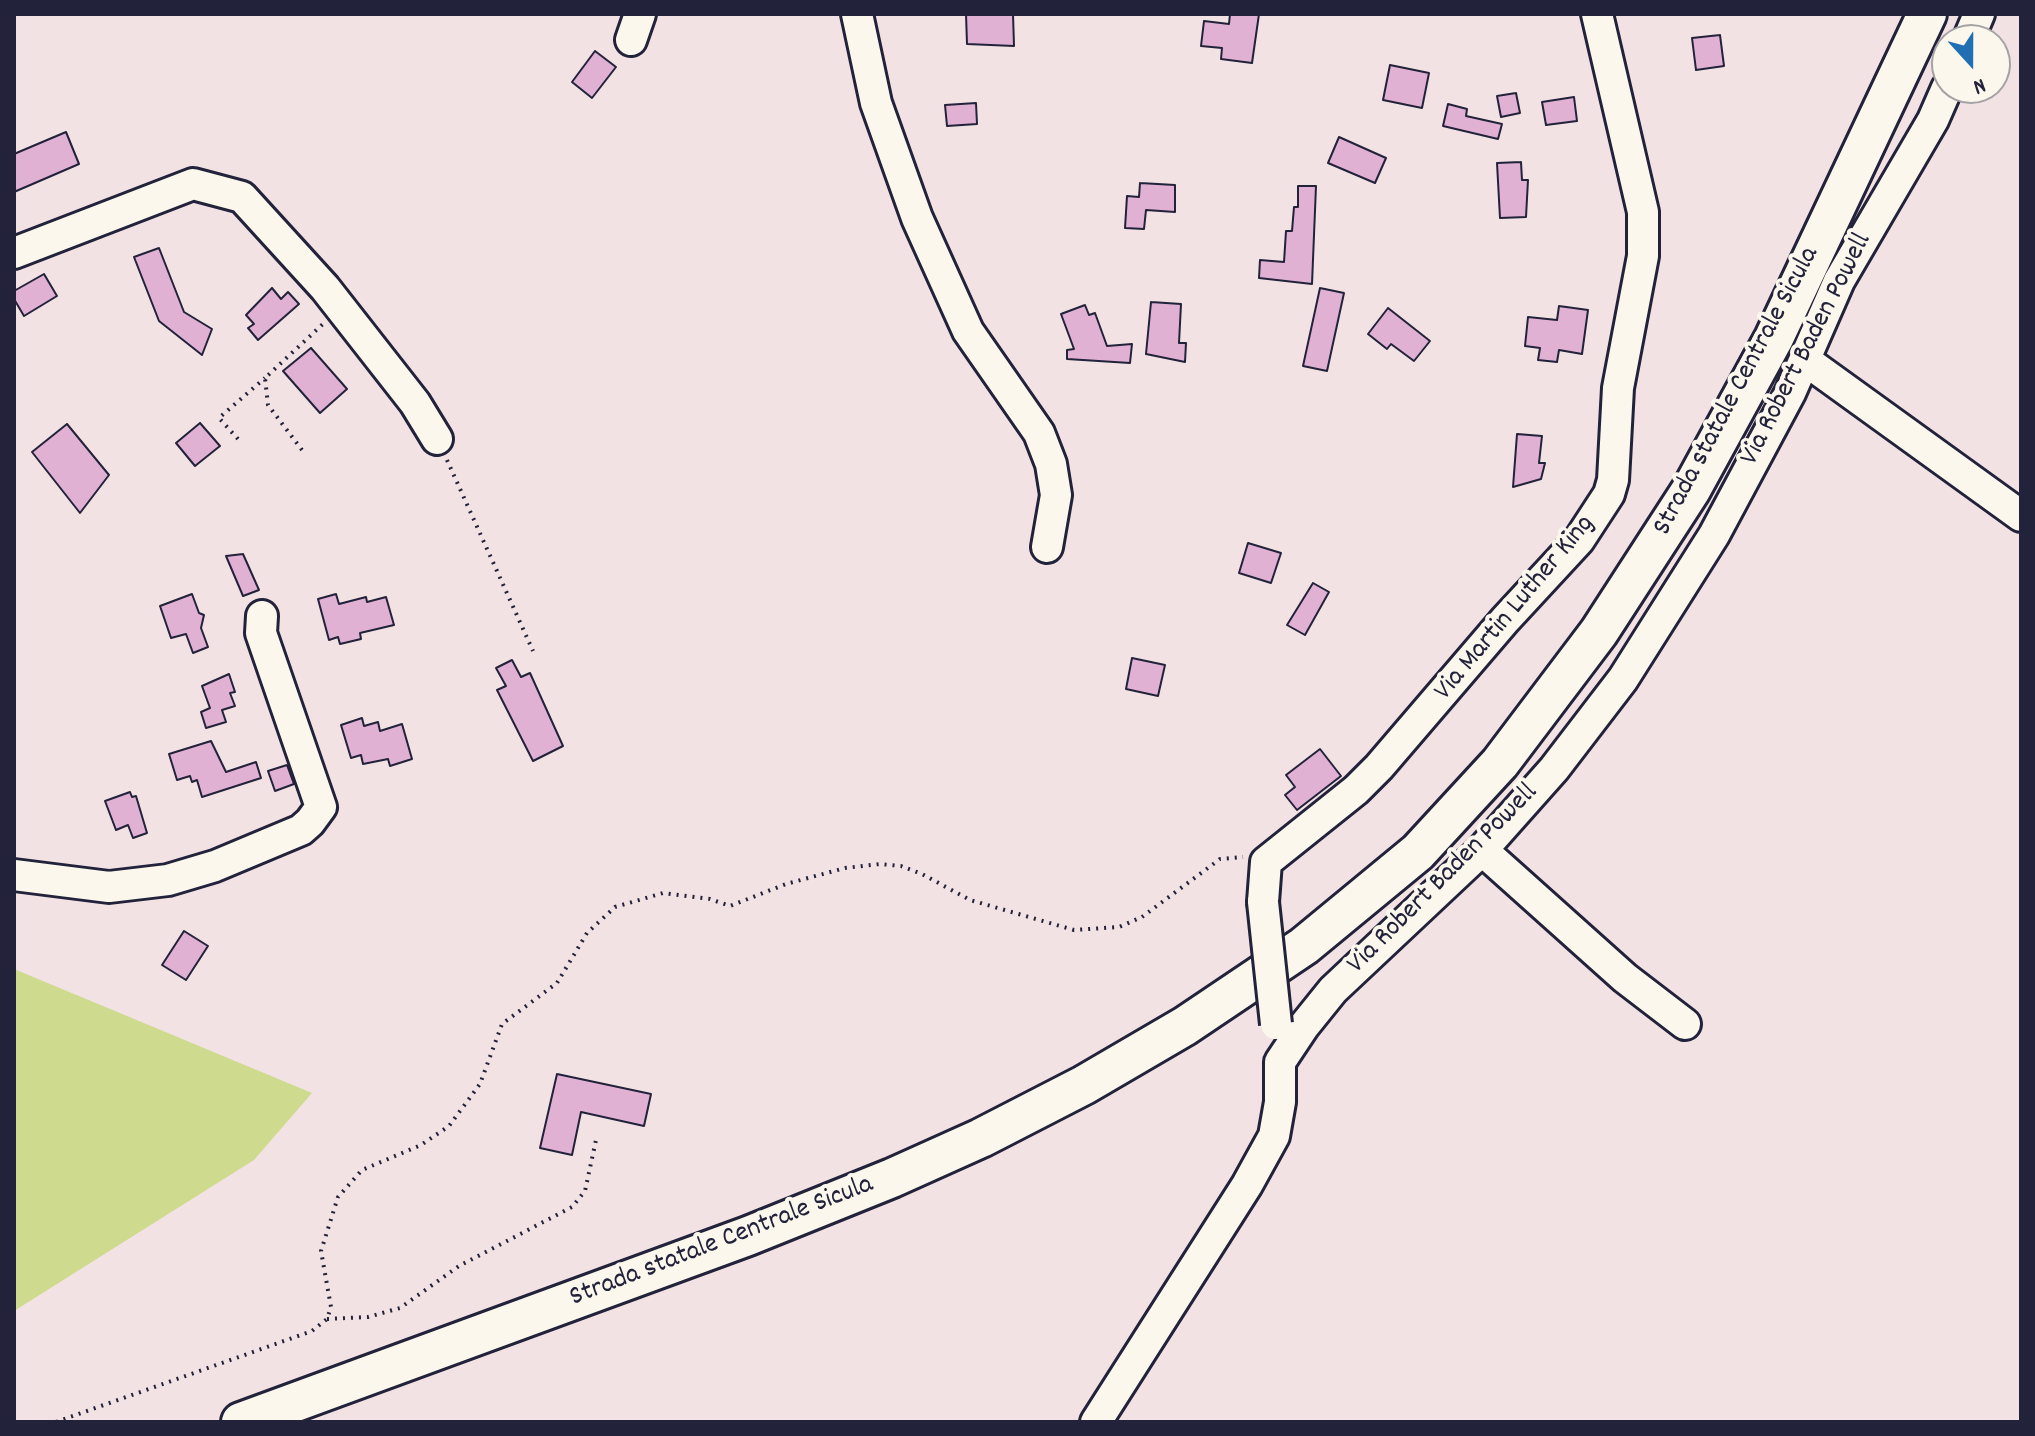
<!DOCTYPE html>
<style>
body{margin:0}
#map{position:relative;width:2035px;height:1436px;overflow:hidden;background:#f3e2e4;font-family:Dekko,sans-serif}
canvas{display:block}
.frame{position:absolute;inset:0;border:16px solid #22223b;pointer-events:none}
.north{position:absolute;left:1931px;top:24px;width:80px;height:80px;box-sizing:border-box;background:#fbf7ec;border:2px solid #a4a2a5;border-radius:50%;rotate:159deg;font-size:22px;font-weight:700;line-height:32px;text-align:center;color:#22223b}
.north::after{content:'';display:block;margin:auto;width:28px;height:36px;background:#1f6fb2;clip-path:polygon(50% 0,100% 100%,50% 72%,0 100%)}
</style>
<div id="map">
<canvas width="2035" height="1436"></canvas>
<div class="frame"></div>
<div class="north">N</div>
</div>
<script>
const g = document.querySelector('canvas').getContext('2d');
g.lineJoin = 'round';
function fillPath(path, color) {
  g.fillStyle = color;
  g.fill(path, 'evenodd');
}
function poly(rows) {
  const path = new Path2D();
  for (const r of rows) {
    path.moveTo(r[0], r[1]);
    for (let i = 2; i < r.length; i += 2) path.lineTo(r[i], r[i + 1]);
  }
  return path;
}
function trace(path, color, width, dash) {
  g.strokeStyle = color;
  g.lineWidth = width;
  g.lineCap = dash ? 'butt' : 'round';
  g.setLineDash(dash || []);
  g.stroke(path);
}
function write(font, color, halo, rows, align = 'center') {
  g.font = font + ' Dekko,sans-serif';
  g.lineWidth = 8;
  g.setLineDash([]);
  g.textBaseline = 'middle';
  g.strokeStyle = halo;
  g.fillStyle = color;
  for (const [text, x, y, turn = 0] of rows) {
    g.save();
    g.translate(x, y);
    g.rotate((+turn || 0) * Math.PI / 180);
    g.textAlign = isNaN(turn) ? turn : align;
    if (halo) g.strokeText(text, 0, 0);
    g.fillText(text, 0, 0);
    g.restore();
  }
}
const green = poly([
 [14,969,312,1093,254,1160,14,1311]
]);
const building = poly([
 [966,14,1013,14,1014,46,967,44,966,14],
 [1230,14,1259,14,1252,63,1221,59,1222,48,1201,46,1204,21,1229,24,1230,14],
 [1720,35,1724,66,1696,70,1692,38,1720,35],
 [595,51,616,67,592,98,572,82,595,51],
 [1390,65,1429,73,1422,108,1383,100,1390,65],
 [1516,93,1520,113,1501,117,1497,96,1516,93],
 [1574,97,1577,121,1546,125,1542,102,1574,97],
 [976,103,977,124,947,126,945,105,976,103],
 [1448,104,1467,109,1466,116,1502,124,1498,139,1443,126,1448,104],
 [66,132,79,164,14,192,14,154,66,132],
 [1339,137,1386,158,1375,183,1328,163,1339,137],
 [1521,162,1522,180,1528,180,1526,217,1500,218,1497,163,1521,162],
 [1140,183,1175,185,1175,212,1146,210,1144,229,1125,228,1127,196,1139,197,1140,183],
 [1298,186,1316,186,1312,284,1259,278,1260,260,1284,262,1286,231,1292,231,1294,207,1298,207,1298,186],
 [159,248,184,312,212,329,202,355,159,321,134,257,159,248],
 [44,274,57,296,24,316,14,299,14,291,44,274],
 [272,288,281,299,288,292,299,304,258,340,248,328,254,324,246,315,272,288],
 [1320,288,1344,293,1327,371,1303,366,1320,288],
 [1151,302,1181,304,1179,343,1186,343,1185,362,1146,354,1151,302],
 [1085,305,1089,315,1095,313,1107,346,1132,344,1130,363,1067,359,1067,350,1074,349,1061,314,1085,305],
 [1559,306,1588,310,1582,354,1559,350,1557,362,1538,360,1540,348,1525,346,1528,317,1557,320,1559,306],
 [1388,308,1430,341,1414,361,1391,344,1387,349,1368,334,1388,308],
 [311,348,347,389,320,413,283,371,311,348],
 [200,423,220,446,195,466,176,443,200,423],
 [67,424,109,475,80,513,32,452,67,424],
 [1517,434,1542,436,1539,463,1545,463,1541,479,1513,487,1517,434],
 [1248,543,1281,553,1271,583,1239,573,1248,543],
 [243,554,259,590,243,596,226,556,243,554],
 [1313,583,1329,592,1305,635,1287,625,1313,583],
 [192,594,199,613,204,615,201,628,208,647,193,653,186,634,171,638,160,606,192,594],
 [336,594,339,604,366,597,367,602,386,597,394,625,360,633,361,639,340,644,338,637,329,640,318,599,336,594],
 [1132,658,1165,665,1158,696,1126,689,1132,658],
 [512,660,521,677,530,673,563,746,533,761,497,690,506,686,496,668,512,660],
 [229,674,235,692,230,693,235,706,222,710,226,722,206,728,201,712,210,708,202,686,229,674],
 [362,718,364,726,378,722,380,731,402,724,412,759,390,766,388,759,363,764,361,755,351,758,341,725,362,718],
 [211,741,226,772,256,762,261,778,202,797,197,780,192,782,190,776,177,780,169,754,211,741],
 [1320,749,1341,776,1297,810,1285,795,1295,787,1286,775,1320,749],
 [287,765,294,784,275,791,268,771,287,765],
 [130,792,132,797,136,796,147,833,133,838,128,825,116,830,105,801,130,792],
 [184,931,208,946,186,980,162,965,184,931],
 [557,1074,651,1094,644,1126,581,1112,572,1155,540,1148,557,1074]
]);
const path = poly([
 [238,439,219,418,265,378],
 [302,450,268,405,265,378,324,323],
 [447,460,533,651],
 [327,1319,368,1317,400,1308,459,1266,572,1207,585,1191,596,1140],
 [56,1422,312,1331,327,1319,331,1307,321,1251,338,1197,362,1170,421,1145,449,1126,480,1084,502,1024,557,983,587,933,615,907,663,893,710,899,730,906,786,884,845,868,880,864,901,866,922,874,970,900,1074,930,1119,927,1142,917,1220,859,1243,857]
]);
const minor = poly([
 [857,14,876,103,917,218,968,331,1039,433,1051,464,1056,495,1047,547],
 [631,40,640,14],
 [1968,40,1979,14],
 [14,253,193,184,242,197,325,288,415,403,437,439],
 [1805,360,2021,516],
 [1482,850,1625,978,1685,1024],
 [14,875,109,887,168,880,215,866,301,830,310,822,321,807,261,633,262,616],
 [1263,902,1266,862,1356,790,1379,767,1505,620,1579,540,1609,494,1613,480,1618,388,1643,256,1643,212,1597,14],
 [1096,1422,1247,1185,1274,1136,1280,1102,1280,1062,1304,1026,1333,990,1482,850,1554,769,1623,679,1714,535,1790,393,1839,281,1933,120,1947,88]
]);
const major = poly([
 [241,1422,748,1236,892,1178,981,1138,1084,1085,1185,1026,1304,946,1418,852,1500,763,1599,632,1691,490,1774,338,1927,14]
]);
const minorBridge = poly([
 [1263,902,1276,1024]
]);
const streetNames = [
 ["Via Robert Baden Powell",1808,350,-63],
 ["Strada statale Centrale Sicula",1738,392,-62],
 ["Via Martin Luther King",1516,609,-50],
 ["Via Robert Baden Powell",1444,880,-45],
 ["Strada statale Centrale Sicula",722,1243,-21]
];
fillPath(green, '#ceda8d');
fillPath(building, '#e0b1d2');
trace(building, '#22223b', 2);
trace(minor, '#22223b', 36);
trace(major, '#22223b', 44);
trace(path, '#22223b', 4, [2, 6]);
trace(minor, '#fbf7ec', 30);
trace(major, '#fbf7ec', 38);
trace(minorBridge, '#22223b', 36, []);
trace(minorBridge, '#fbf7ec', 30);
write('28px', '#22223b', '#fbf7ec', streetNames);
</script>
